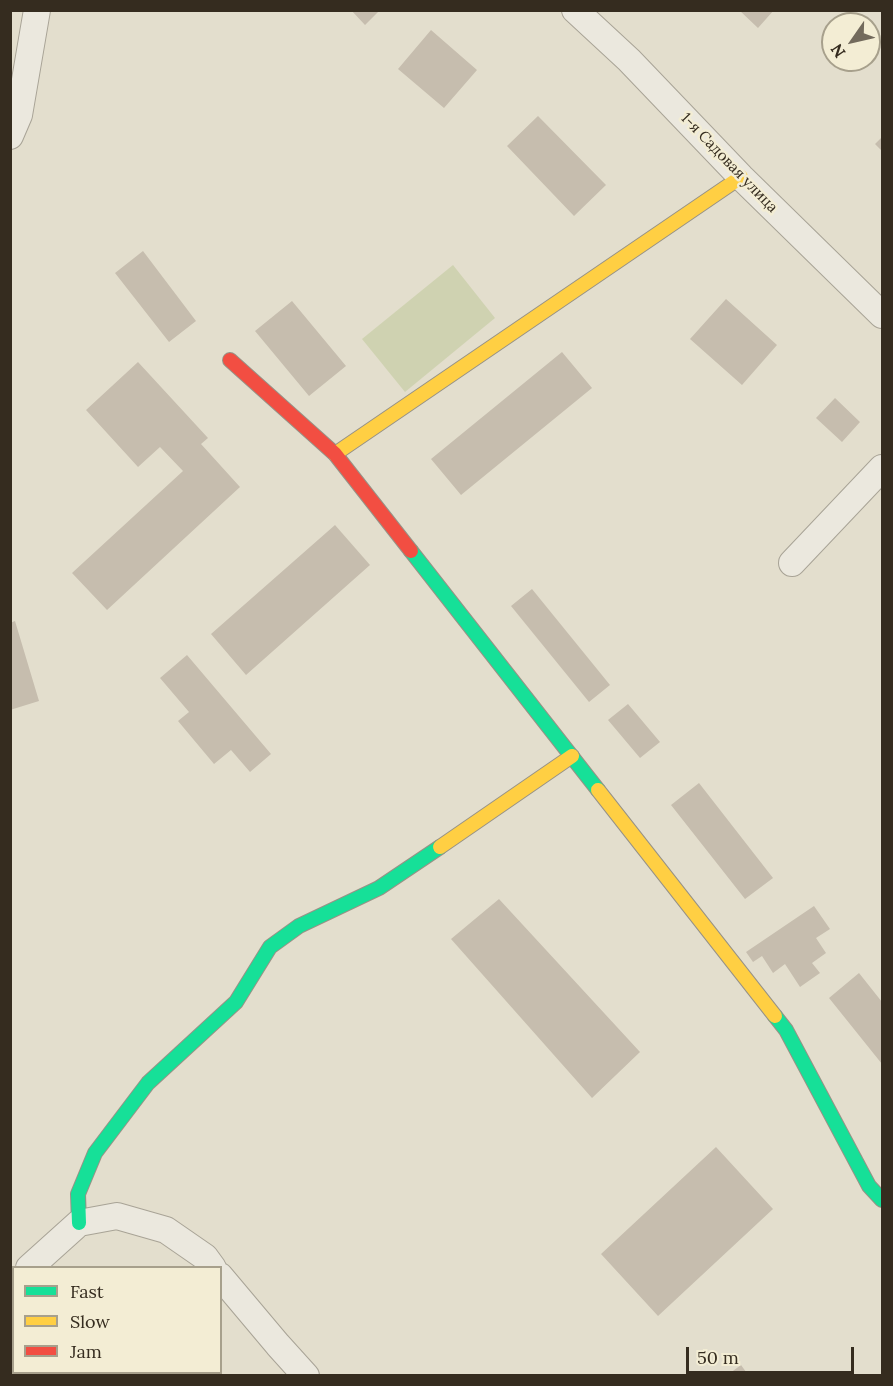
<!DOCTYPE html>
<meta charset="utf-8">
<style>
body{margin:0}
#map{position:relative;width:893px;height:1386px;overflow:hidden;background:#e3decd;font-family:Lora,serif}
canvas{display:block}
.frame{position:absolute;inset:0;border:12px solid #352c1f;pointer-events:none}
.legend{position:absolute;left:12px;top:1266px;width:210px;height:108px;box-sizing:border-box;background:#f3edd4;border:2px solid #a7a08c;margin:0;padding:8px 10px;list-style:none;font-size:18px;color:#352c1f}
.legend li{display:flex;align-items:center;gap:12px;height:30px}
.legend b{width:30px;border:2px solid #a7a08c}
.north{position:absolute;left:821px;top:12px;width:60px;height:60px;box-sizing:border-box;background:#f3edd4;border:2px solid #a7a08c;border-radius:50%;rotate:236deg;font-size:16px;font-weight:700;line-height:24px;text-align:center;color:#352c1f}
.north::after{content:'';display:block;margin:auto;width:21px;height:27px;background:#726a5c;clip-path:polygon(50% 0,100% 100%,50% 72%,0 100%)}
.scale{position:absolute;left:686px;top:1347px;width:168px;height:27px;box-sizing:border-box;border:3px solid #352c1f;border-top:0;padding-left:8px;font-size:18px;line-height:21px;white-space:nowrap;color:#352c1f;-webkit-text-stroke:4px #f3edd4;paint-order:stroke}
</style>
<div id="map">
<canvas width="893" height="1386"></canvas>
<div class="frame"></div>
<ul class="legend">
<li><b style="height:8px;background:#16e098"></b>Fast</li>
<li><b style="height:8px;background:#ffcf43"></b>Slow</li>
<li><b style="height:8px;background:#f24e42"></b>Jam</li>
</ul>
<div class="north">N</div>
<div class="scale">50 m</div>
</div>
<script>
const g = document.querySelector('canvas').getContext('2d');
g.lineJoin = 'round';
function fillPath(path, color) {
  g.fillStyle = color;
  g.fill(path, 'evenodd');
}
function poly(rows) {
  const path = new Path2D();
  for (const r of rows) {
    path.moveTo(r[0], r[1]);
    for (let i = 2; i < r.length; i += 2) path.lineTo(r[i], r[i + 1]);
  }
  return path;
}
function trace(path, color, width, dash) {
  g.strokeStyle = color;
  g.lineWidth = width;
  g.lineCap = dash ? 'butt' : 'round';
  g.setLineDash(dash || []);
  g.stroke(path);
}
function write(font, color, halo, rows, align = 'center') {
  g.font = font + ' Lora,serif';
  g.lineWidth = 5;
  g.setLineDash([]);
  g.textBaseline = 'middle';
  g.strokeStyle = halo;
  g.fillStyle = color;
  for (const [text, x, y, turn = 0] of rows) {
    g.save();
    g.translate(x, y);
    g.rotate((+turn || 0) * Math.PI / 180);
    g.textAlign = isNaN(turn) ? turn : align;
    if (halo) g.strokeText(text, 0, 0);
    g.fillText(text, 0, 0);
    g.restore();
  }
}
const green = poly([
 [453,265,495,318,405,392,362,339]
]);
const building = poly([
 [351,10,380,10,365,25],
 [739,10,774,10,758,28],
 [431,30,477,70,444,108,398,69],
 [538,116,606,185,574,216,507,146],
 [882,137,882,151,875,144],
 [143,251,196,321,169,342,115,273],
 [726,299,777,345,742,385,690,339],
 [292,301,346,366,309,396,255,331],
 [562,352,592,388,461,495,431,459],
 [138,362,208,438,201,444,240,487,107,610,72,573,183,471,160,447,138,467,86,410],
 [835,398,860,422,842,442,816,418],
 [335,525,370,565,246,675,211,634],
 [532,589,610,685,589,702,511,606],
 [15,621,39,701,10,710,10,623],
 [187,655,271,754,250,772,231,750,214,764,178,721,189,712,160,678],
 [628,704,660,742,640,758,608,720],
 [699,783,773,878,745,899,671,805],
 [499,899,640,1052,592,1098,451,939],
 [814,906,830,929,816,938,826,953,812,963,820,973,800,987,785,964,773,973,762,956,753,962,746,952],
 [859,973,882,1002,882,1064,829,998],
 [716,1147,773,1209,658,1316,601,1254],
 [741,1365,749,1376,726,1376]
]);
const street = poly([
 [575,10,629,60,741,177,882,315],
 [10,136,19,115,37,10],
 [792,563,882,468],
 [29,1268,79,1223,117,1216,166,1230,205,1257,213,1268],
 [220,1276,278,1345,306,1376],
 [10,1286,14,1283]
]);
const fast = poly([
 [411,551,598,790],
 [775,1016,786,1030,869,1186,882,1200],
 [79,1223,78,1194,95,1153,148,1083,236,1002,270,947,299,926,379,888,440,847]
]);
const slow = poly([
 [335,454,741,177],
 [598,790,775,1016],
 [440,847,572,756]
]);
const jam = poly([
 [230,360,335,454,411,551]
]);
const streetNames = [
 ["1-я Садовая улица",729,163,46]
];
fillPath(green, '#cfd2b1');
fillPath(building, '#c6bdae');
trace(street, '#a8a396', 28);
trace(fast, '#979286', 16);
trace(slow, '#979286', 16);
trace(jam, '#979286', 16);
trace(street, '#ebe8de', 26);
trace(fast, '#16e098', 14);
trace(slow, '#ffcf43', 14);
trace(jam, '#f24e42', 14);
write('15px', '#352c1f', '#f3edd4', streetNames);
</script>
